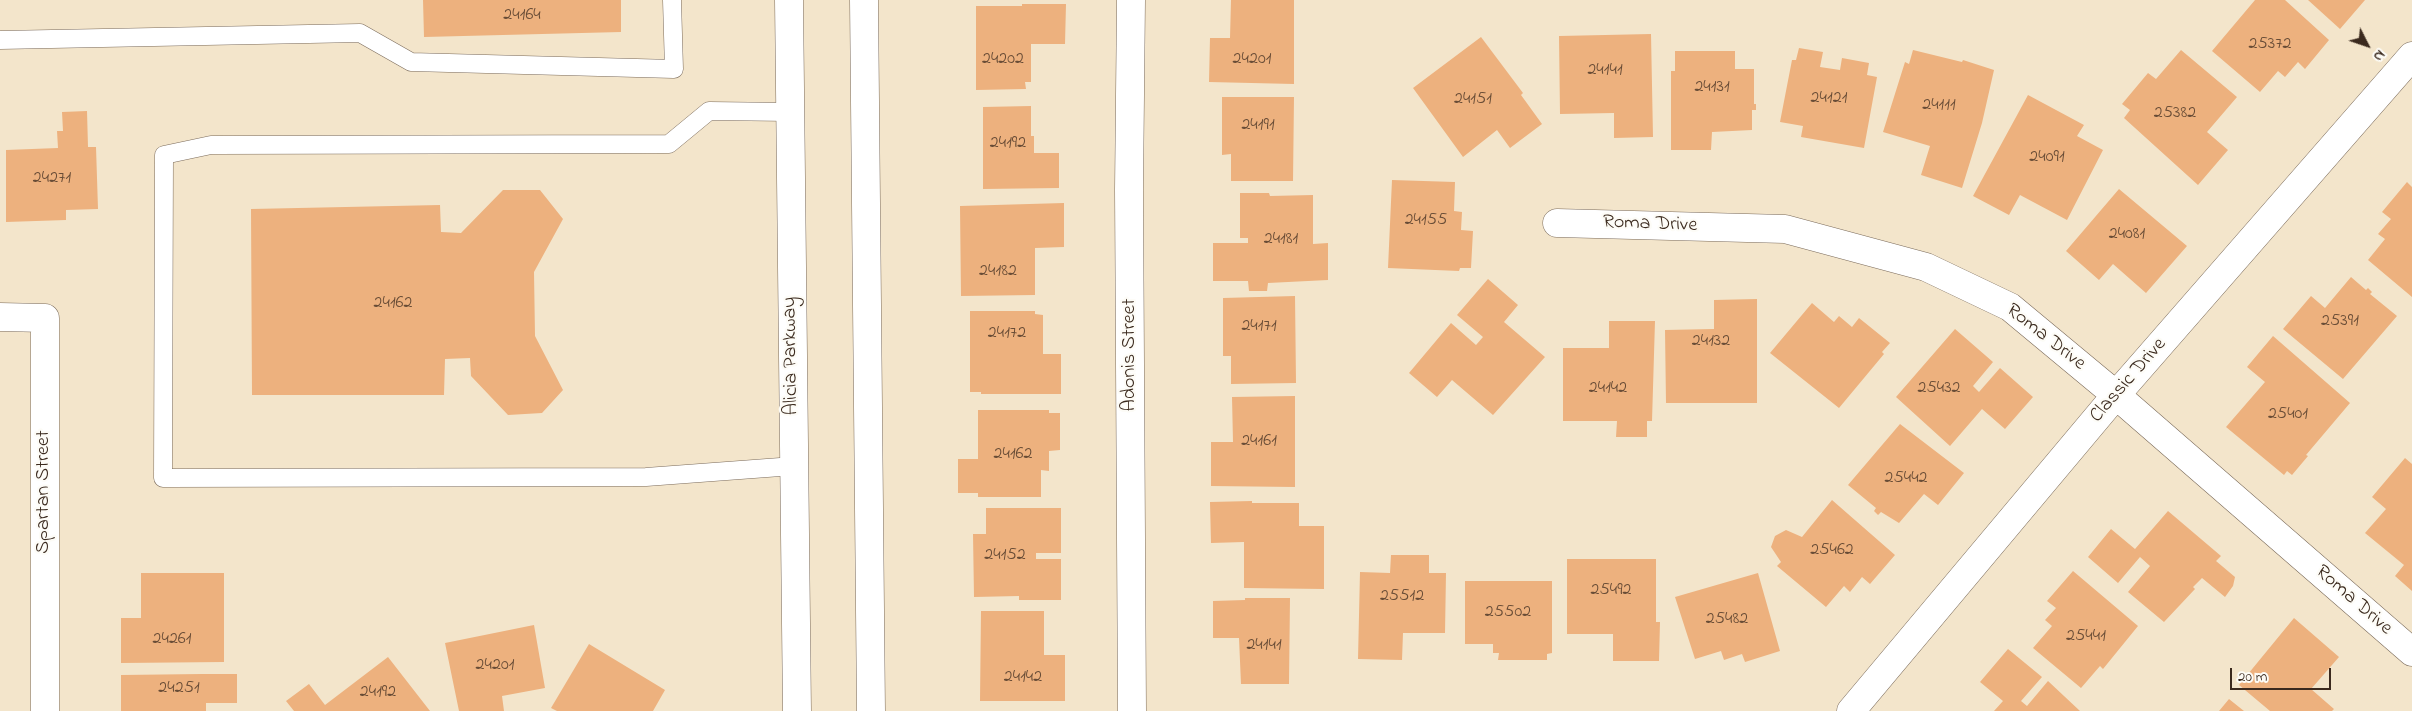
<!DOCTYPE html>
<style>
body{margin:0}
#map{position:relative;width:2412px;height:711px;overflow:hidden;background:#f3e5cb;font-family:"Indie Flower",sans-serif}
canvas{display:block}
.north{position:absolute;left:2342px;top:20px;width:50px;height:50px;-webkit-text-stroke:4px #fdfcf7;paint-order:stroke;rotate:131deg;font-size:14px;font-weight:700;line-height:20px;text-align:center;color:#3b2a1e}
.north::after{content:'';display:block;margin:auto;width:18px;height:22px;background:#3b2a1e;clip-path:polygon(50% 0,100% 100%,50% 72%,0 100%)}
.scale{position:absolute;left:2230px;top:668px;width:101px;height:22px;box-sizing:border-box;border:2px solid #3b2a1e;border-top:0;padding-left:6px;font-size:15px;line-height:18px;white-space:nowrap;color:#3b2a1e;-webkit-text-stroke:4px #fdfcf7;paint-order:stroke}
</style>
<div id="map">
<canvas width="2412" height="711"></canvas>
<div class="north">N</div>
<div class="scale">20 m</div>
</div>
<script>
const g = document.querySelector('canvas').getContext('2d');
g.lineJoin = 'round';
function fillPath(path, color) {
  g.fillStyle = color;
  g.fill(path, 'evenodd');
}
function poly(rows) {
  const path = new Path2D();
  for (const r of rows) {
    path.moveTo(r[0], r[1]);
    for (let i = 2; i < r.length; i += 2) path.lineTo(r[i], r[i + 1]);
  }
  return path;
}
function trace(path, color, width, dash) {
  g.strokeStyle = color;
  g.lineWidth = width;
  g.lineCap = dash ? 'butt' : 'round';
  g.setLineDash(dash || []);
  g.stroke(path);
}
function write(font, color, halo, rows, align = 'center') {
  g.font = font + ' "Indie Flower",sans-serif';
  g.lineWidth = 4.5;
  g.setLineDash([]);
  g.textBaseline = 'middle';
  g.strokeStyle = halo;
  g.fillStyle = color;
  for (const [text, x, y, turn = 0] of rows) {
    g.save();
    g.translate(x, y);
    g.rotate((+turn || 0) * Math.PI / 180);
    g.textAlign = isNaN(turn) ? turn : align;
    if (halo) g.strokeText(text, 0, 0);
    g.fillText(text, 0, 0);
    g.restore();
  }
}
const building = poly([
 [423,0,621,0,621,32,424,37],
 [1231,0,1294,0,1294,84,1209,82,1210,38,1230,38],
 [2255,0,2285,0,2329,40,2305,69,2298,62,2285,77,2278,71,2260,92,2212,51],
 [2308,0,2365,0,2340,29],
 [1022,4,1066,4,1065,44,1031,44,1031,82,1025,82,1026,89,976,90,976,6,1022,6],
 [1651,34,1653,137,1614,138,1614,113,1560,114,1559,36],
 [1481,37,1523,93,1521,95,1542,124,1510,148,1497,130,1463,157,1413,88],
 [1799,48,1823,52,1820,67,1840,70,1842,58,1869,63,1867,75,1877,77,1864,148,1801,137,1803,126,1780,122,1792,60,1796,60],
 [1913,50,1962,62,1963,60,1994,70,1982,123,1962,188,1921,175,1930,146,1883,132,1905,62,1909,64],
 [2181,50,2237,97,2207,132,2228,150,2198,185,2124,118,2130,110,2122,104,2148,73,2156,79],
 [1675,51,1735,51,1735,69,1754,69,1754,104,1756,104,1756,110,1752,110,1752,130,1712,132,1711,150,1671,150,1671,71,1675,71],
 [2028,95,2084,125,2077,136,2103,150,2067,220,2020,195,2009,215,1973,196],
 [1222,97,1294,97,1293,181,1231,181,1231,154,1222,155],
 [1031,106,1031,136,1034,136,1034,153,1059,153,1059,188,983,189,983,107],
 [87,111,88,147,96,147,98,209,66,210,66,220,6,222,6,150,58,148,57,131,63,131,62,112],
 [1392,180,1455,182,1454,211,1462,212,1461,230,1473,231,1471,268,1460,268,1459,271,1388,268],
 [2407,182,2412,187,2412,297,2368,260,2385,239,2378,234,2391,219,2382,212],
 [2119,189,2187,246,2146,293,2113,264,2099,280,2066,251],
 [503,190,540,190,563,219,534,272,535,336,563,390,542,413,508,415,471,376,470,358,445,359,444,395,252,395,251,209,440,205,441,232,461,233],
 [1240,193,1269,193,1270,196,1313,195,1313,244,1328,243,1328,280,1268,283,1267,291,1249,291,1248,281,1213,281,1213,243,1248,243,1248,238,1240,238],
 [1064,203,1064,247,1035,248,1035,295,961,296,960,206],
 [2351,277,2366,290,2368,288,2372,292,2370,294,2397,316,2343,379,2283,329,2311,296,2325,308],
 [1488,279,1518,305,1504,322,1545,357,1493,415,1452,380,1437,397,1409,373,1451,323,1476,345,1483,337,1457,315],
 [1295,296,1296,383,1231,384,1231,356,1223,356,1223,298],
 [1757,299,1757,403,1666,403,1665,330,1714,329,1714,300],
 [1812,303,1834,322,1839,316,1852,327,1859,318,1890,343,1882,352,1884,354,1839,408,1770,353],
 [970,311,1035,311,1035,314,1043,315,1043,354,1061,354,1061,394,981,394,981,392,970,392],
 [1609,321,1655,321,1652,421,1647,421,1647,437,1616,437,1617,421,1563,421,1563,348,1609,348],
 [1955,329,1993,362,1973,386,1979,392,2000,368,2033,397,2005,429,1982,409,1950,446,1896,397],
 [2273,336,2350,403,2306,455,2308,456,2292,475,2287,471,2284,475,2226,427,2265,382,2247,367],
 [1295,396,1295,487,1211,486,1211,442,1233,442,1232,397],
 [978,410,1049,410,1049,413,1060,413,1060,450,1049,451,1049,471,1041,470,1041,497,978,497,978,493,958,493,958,459,978,459],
 [1900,424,1964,473,1938,505,1924,494,1899,523,1881,512,1878,515,1874,511,1876,508,1848,485],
 [2405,458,2412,464,2412,591,2395,576,2404,565,2365,533,2386,509,2372,497],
 [1832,500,1895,555,1870,584,1862,577,1850,592,1844,586,1826,607,1777,566,1781,562,1771,547,1775,536,1786,530,1802,537],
 [1252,501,1252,503,1299,503,1299,526,1324,526,1324,589,1244,588,1244,542,1211,543,1210,502],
 [986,508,1061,508,1061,553,1036,553,1036,559,1061,559,1061,600,1019,600,1019,596,974,597,973,534,986,534],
 [2168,511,2221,556,2216,561,2235,577,2233,586,2225,597,2202,578,2193,587,2195,589,2164,622,2128,592,2150,566,2140,557,2118,583,2088,557,2111,529,2135,549],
 [1391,555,1429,555,1429,573,1446,573,1445,633,1403,633,1402,660,1358,659,1360,572,1390,573],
 [1567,559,1656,559,1656,622,1660,622,1659,661,1613,661,1613,634,1567,634],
 [2073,571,2138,626,2103,669,2100,666,2081,688,2033,648,2052,626,2045,620,2056,608,2047,601],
 [141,573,224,573,224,662,121,663,121,618,141,618],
 [1758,573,1780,651,1745,662,1742,654,1724,660,1721,651,1695,659,1675,597],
 [1465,581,1552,581,1552,653,1547,654,1547,660,1498,660,1499,653,1493,653,1493,644,1465,644],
 [1245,598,1290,598,1289,684,1241,684,1239,638,1213,638,1213,601,1245,600],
 [981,611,1044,611,1044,655,1065,655,1065,701,980,701],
 [2294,618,2339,657,2311,689,2334,709,2332,711,2270,711,2239,685],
 [534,625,545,688,502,696,504,711,459,711,445,643],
 [589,644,665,690,653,711,557,711,551,708],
 [2008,649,2042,677,2021,701,2027,706,2048,681,2080,711,1994,711,2003,701,1980,682],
 [388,657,430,711,294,711,286,701,309,684,325,705],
 [202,674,237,674,237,703,206,703,206,711,121,711,121,675],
 [2229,699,2244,711,2219,711]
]);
const service = poly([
 [0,40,360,33,411,62,674,69,672,0],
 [790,112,709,111,669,144,211,145,164,155,163,478,646,477,794,466]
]);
const minor = poly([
 [1131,0,1129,190,1132,711],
 [1557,223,1785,229,1926,267,2010,307,2116,395,2412,652],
 [0,317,45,318,45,711],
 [1851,711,2116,395,2412,56]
]);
const primary = poly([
 [789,0,797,711],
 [864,0,871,711]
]);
const numberNames = [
 ["24164",522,16],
 ["25372",2270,45],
 ["24202",1003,60],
 ["24201",1252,60],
 ["24141",1605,71],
 ["24131",1712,88],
 ["24121",1829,99],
 ["24151",1473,100],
 ["24111",1939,106],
 ["25382",2175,114],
 ["24191",1258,126],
 ["24192",1008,144],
 ["24091",2047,158],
 ["24271",52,179],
 ["24155",1426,221],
 ["24081",2127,235],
 ["24181",1281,240],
 ["24182",998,272],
 ["24162",393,304],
 ["25391",2340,322],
 ["24171",1259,327],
 ["24172",1007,334],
 ["24132",1711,342],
 ["24142",1608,389],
 ["25432",1939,389],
 ["25401",2288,415],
 ["24161",1259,442],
 ["24162",1013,455],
 ["25442",1906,479],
 ["25462",1832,551],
 ["24152",1005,556],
 ["25492",1611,591],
 ["25512",1402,597],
 ["25502",1508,613],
 ["25482",1727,620],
 ["25441",2086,637],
 ["24261",172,640],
 ["24141",1264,646],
 ["24201",495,666],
 ["24142",1023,678],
 ["24251",179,689],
 ["24192",378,693]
];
const streetNames = [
 ["Roma Drive",1650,225,2],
 ["Roma Drive",2045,338,38],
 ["Adonis Street",1131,355,-90],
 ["Alicia Parkway",792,356,-91],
 ["Classic Drive",2129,381,-49],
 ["Spartan Street",45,492,-90],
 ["Roma Drive",2353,601,41]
];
fillPath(building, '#edb17e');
trace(service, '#7b6b5b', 19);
trace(minor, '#7b6b5b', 29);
trace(primary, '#7b6b5b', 29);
trace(service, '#fff', 18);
trace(minor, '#fff', 28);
trace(primary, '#fff', 28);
write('18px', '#684c36', null, numberNames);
write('20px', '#3b2a1e', '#fdfcf7', streetNames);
</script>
